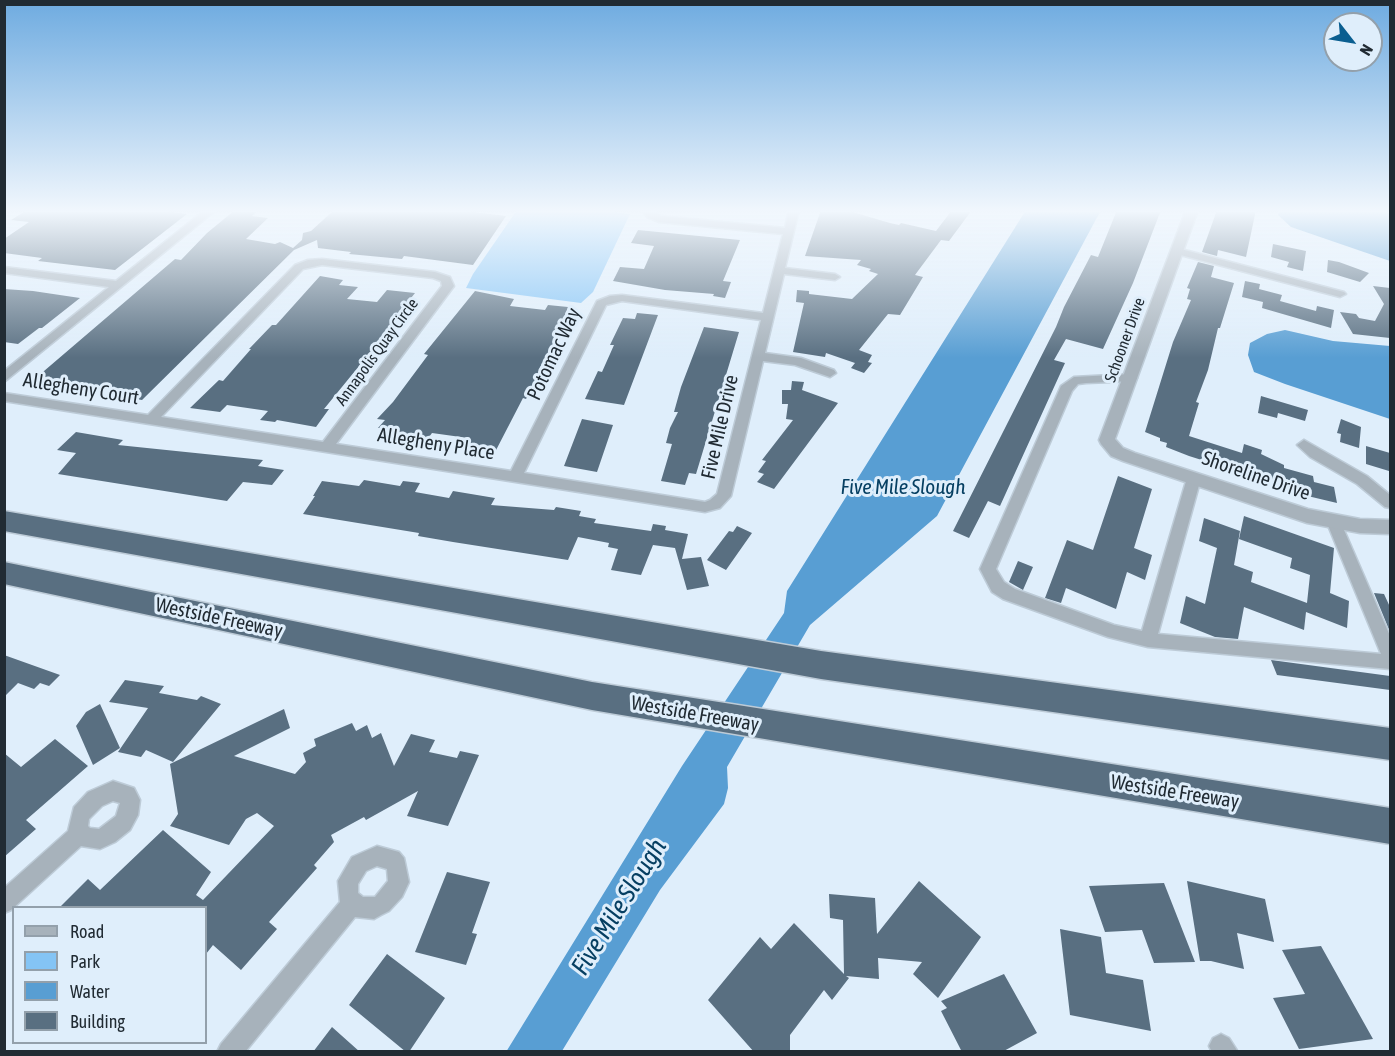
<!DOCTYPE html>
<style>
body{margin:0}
#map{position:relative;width:1395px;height:1056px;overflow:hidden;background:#dfeefb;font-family:"Asap Condensed",sans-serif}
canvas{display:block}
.frame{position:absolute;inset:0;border:6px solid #212b33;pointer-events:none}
.legend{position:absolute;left:12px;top:906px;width:195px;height:138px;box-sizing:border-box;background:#dfeefb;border:2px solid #93a0ab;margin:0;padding:8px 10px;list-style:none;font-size:18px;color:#212b33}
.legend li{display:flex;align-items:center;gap:12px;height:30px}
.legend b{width:30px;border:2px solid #93a0ab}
.north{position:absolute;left:1323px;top:12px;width:60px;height:60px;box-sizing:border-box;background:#dfeefb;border:2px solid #93a0ab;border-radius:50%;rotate:121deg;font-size:16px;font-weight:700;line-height:24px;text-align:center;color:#212b33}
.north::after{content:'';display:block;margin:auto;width:21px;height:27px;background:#0a5e90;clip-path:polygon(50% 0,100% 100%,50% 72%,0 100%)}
</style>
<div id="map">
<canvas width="1395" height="1056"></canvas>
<div class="frame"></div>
<ul class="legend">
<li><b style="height:8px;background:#a7b2bb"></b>Road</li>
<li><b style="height:16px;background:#84c4f5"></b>Park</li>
<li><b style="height:16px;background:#589ed3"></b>Water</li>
<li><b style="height:16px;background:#596f81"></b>Building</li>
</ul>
<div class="north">N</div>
</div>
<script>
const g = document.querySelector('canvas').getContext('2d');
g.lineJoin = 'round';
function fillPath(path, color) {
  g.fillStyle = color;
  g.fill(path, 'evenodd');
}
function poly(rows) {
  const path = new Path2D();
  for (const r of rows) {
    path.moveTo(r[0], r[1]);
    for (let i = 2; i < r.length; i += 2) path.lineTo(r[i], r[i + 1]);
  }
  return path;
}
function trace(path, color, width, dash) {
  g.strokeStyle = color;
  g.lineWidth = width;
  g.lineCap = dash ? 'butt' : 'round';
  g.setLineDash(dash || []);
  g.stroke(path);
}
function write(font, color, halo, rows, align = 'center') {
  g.font = font + ' "Asap Condensed",sans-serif';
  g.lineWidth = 6;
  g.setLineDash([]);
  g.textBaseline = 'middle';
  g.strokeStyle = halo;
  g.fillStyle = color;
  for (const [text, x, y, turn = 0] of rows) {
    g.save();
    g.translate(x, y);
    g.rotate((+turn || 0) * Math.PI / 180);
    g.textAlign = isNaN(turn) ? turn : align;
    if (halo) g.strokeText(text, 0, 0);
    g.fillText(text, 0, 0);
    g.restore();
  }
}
const green = poly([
 [517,210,601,210,630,214,593,292,581,303,466,288,473,274]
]);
const water = poly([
 [1026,210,1101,210,937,516,810,625,727,767,728,788,724,804,660,890,562,1051,506,1052,682,766,784,613,787,591],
 [1280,210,1385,210,1390,214,1390,261,1291,227,1278,215],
 [1285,330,1333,341,1390,346,1390,419,1285,384,1254,372,1248,355,1250,343,1267,334]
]);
const building = poly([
 [27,210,158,210,187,214,115,270,38,261,42,258,4,253,4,239,29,222,11,220],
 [235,210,259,210,252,216,268,218,246,239,275,244,280,242,293,248,302,240,303,233,311,231,334,210,458,210,506,216,473,265,404,256,402,259,349,254,351,252,318,248,317,240,294,250,142,400,116,396,123,389,85,384,77,392,30,383,175,259,181,260,207,233],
 [821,210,846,210,890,223,899,225,901,223,936,231,952,210,972,210,949,241,941,240,915,275,923,277,900,315,888,314,859,350,872,355,868,362,872,363,864,373,851,368,855,363,826,353,825,357,793,352,804,303,796,302,797,290,809,291,809,294,852,299,878,274,869,271,871,269,857,265,861,260,805,256],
 [1117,210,1161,210,1133,283,1103,349,1066,339,1054,360,1065,363,1000,506,988,501,969,538,953,531,1056,327,1064,307,1091,255,1098,257],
 [1217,210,1256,210,1246,257,1218,250,1217,256,1202,252],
 [638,230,740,240,723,281,731,282,725,298,713,296,714,294,665,290,613,281,620,267,644,269,654,246,631,243],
 [1273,244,1306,251,1303,271,1287,267,1289,262,1271,257],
 [1328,260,1339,262,1369,273,1360,282,1327,272],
 [1198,262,1214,266,1211,277,1234,283,1220,328,1218,328,1208,370,1196,402,1199,403,1189,436,1242,453,1244,444,1262,450,1261,454,1284,465,1284,468,1313,476,1314,482,1334,487,1337,503,1295,493,1295,488,1262,478,1264,475,1220,458,1210,455,1208,462,1189,456,1166,447,1167,443,1160,441,1160,438,1145,432,1173,342,1191,300,1187,299,1190,289,1187,288],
 [320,276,343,280,339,285,358,287,347,299,377,302,387,290,415,293,397,316,399,317,324,409,329,409,316,427,277,420,275,422,260,420,268,411,227,405,220,412,190,408,219,380,223,381,251,349,249,349,272,325,276,325],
 [1245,281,1260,284,1259,289,1282,295,1280,301,1316,311,1317,306,1334,310,1331,328,1262,308,1263,302,1242,297],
 [1373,286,1390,288,1390,338,1353,334,1340,312,1356,314,1359,318,1375,321,1384,304],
 [4,289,33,291,80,298,42,328,39,328,18,344,4,342],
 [475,291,514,299,510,306,545,310,548,305,568,307,558,334,561,334,540,367,538,374,540,375,526,399,523,398,494,454,465,448,468,438,432,433,424,444,377,435,382,428,378,428,385,420,377,419,393,402,428,355,424,354],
 [637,313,658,315,624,405,585,399,598,371,602,372,614,345,610,345,623,318,635,319],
 [704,327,739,332,696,474,689,473,685,485,661,481,672,444,666,443,670,428,678,412,674,412,681,387],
 [792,381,804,382,802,390,838,403,774,489,757,482,764,474,758,472,766,461,762,460,793,420,786,419,788,404,782,404,782,390,791,390],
 [1261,396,1308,410,1305,421,1278,413,1277,418,1258,413],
 [582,419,613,425,597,472,564,466],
 [1341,419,1361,427,1359,448,1340,442,1341,434,1337,433],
 [76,432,123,440,118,445,263,460,258,466,284,470,272,485,243,482,227,501,58,474,76,453,57,450],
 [1366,446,1390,453,1389,471,1366,464],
 [1118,476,1152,489,1134,548,1152,555,1145,580,1127,572,1116,609,1066,588,1061,603,1045,598,1067,540,1093,550],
 [364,480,400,486,403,481,420,483,415,492,449,498,453,491,495,498,491,505,554,510,556,507,581,511,579,516,596,519,594,523,651,531,653,524,666,526,665,530,688,534,682,559,701,557,709,586,687,590,675,548,653,545,641,575,611,570,618,549,608,547,609,543,578,537,568,560,453,542,418,536,419,533,303,514,315,496,313,496,322,481,359,486],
 [1244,516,1334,548,1330,593,1349,601,1347,628,1306,612,1304,630,1244,607,1238,639,1215,637,1180,623,1186,596,1205,604,1217,548,1199,541,1204,518,1240,531,1234,565,1253,572,1251,582,1307,603,1310,575,1290,568,1292,558,1239,539],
 [737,526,752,533,726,570,707,560,729,531,733,532],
 [1018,561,1033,567,1023,590,1009,582],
 [1374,593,1384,594,1390,607,1390,632],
 [4,655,60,675,49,686,40,683,34,689,18,683,4,697],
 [1271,660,1390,676,1390,690,1277,675],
 [125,680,164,686,159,693,197,700,201,696,221,704,173,762,146,750,141,757,118,752,148,708,109,702],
 [100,704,120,748,93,765,76,726,86,712],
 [284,709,290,728,234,756,295,774,306,762,303,753,316,746,314,739,352,723,356,731,367,725,372,738,381,733,394,766,411,734,435,740,429,752,457,758,460,751,479,755,448,826,407,816,418,791,366,820,364,817,331,835,334,842,314,865,317,868,269,922,277,929,241,970,213,945,206,954,206,908,59,908,88,879,100,890,163,830,211,872,196,895,203,900,274,826,257,813,246,819,229,845,170,826,178,814,170,764],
 [55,739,88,766,26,820,36,829,4,857,4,753,21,767],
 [447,872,490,882,472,933,477,934,466,965,415,952],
 [919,881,981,937,938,998,913,974,922,962,878,958,879,979,846,976,849,978,832,1000,824,990,790,1035,790,1052,754,1052,708,1000,760,937,771,949,794,923,844,974,843,920,830,918,829,894,875,898,877,934],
 [1187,881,1265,899,1274,942,1237,933,1244,969,1211,961,1200,961],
 [1164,883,1195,962,1154,963,1142,930,1105,932,1089,886],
 [1060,929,1101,937,1106,973,1143,980,1151,1031,1070,1015],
 [1321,946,1373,1039,1299,1049,1273,998,1305,994,1282,950],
 [387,954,445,998,409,1052,406,1052,349,1005],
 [1004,974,1037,1033,1002,1052,962,1052,941,1011,947,1008,941,1001],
 [332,1027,360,1052,313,1052]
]);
const minor = poly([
 [205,210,216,210,4,382,4,371,109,287,4,273,4,267,116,281,205,210],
 [642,210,652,210,661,216,785,228,789,210,799,210,785,268,835,274,840,277,835,280,784,274,765,353,801,358,834,370,836,373,830,377,795,365,763,361,731,496,720,508,705,512,4,401,4,393,148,415,295,265,308,260,322,259,435,272,450,277,454,286,336,444,511,471,597,301,610,296,622,295,763,313,783,234,659,222,647,217,642,210],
 [322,265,433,278,441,281,442,286,323,442,161,417,303,269,322,265],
 [622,301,761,320,717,494,710,500,705,502,524,473,606,305,622,301],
 [1177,248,1344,292,1346,294,1340,297,1173,253,1172,251,1177,248],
 [1131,374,1137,378,1135,381,1086,383,1078,384,1072,391,996,569,1004,582,1015,589,1114,625,1142,631,1187,478,1194,473,1201,478,1158,634,1381,654,1327,523,1329,519,1334,517,1339,519,1341,523,1390,636,1390,669,1148,647,1108,637,1003,599,992,592,980,569,1061,386,1074,377,1131,374],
 [1304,440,1367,476,1390,495,1390,508,1385,507,1357,484,1310,457,1297,445,1304,440],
 [113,781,134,788,140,800,138,815,130,830,115,842,100,849,81,846,11,910,4,913,4,888,68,831,74,807,88,792,113,781],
 [113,801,120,803,116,816,99,829,90,828,88,826,89,819,102,806,113,801],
 [377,846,399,852,404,858,409,882,402,897,389,911,381,915,374,919,355,917,245,1052,217,1052,221,1044,340,902,338,881,352,857,377,846],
 [377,866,387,869,388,881,375,897,363,897,358,893,358,884,366,871,377,866],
 [1221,1034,1229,1038,1238,1052,1212,1052,1209,1046,1213,1038,1221,1034]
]);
const tertiary = poly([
 [1186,210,1198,210,1115,439,1123,448,1135,453,1308,509,1360,519,1390,520,1390,534,1360,533,1307,523,1123,461,1111,456,1101,444,1099,440,1186,210]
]);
const motorway = poly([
 [4,511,821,651,1390,728,1390,760,821,679,4,531,4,511],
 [4,562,592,682,1390,808,1390,844,592,710,4,584,4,562]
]);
const farStreetnames = [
 ["Schooner Drive",1125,340,-70],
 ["Annapolis Quay Circle",377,352,-54]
];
const streetNames = [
 ["Potomac Way",554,354,-65],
 ["Allegheny Court",81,389,9],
 ["Five Mile Drive",720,427,-77],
 ["Allegheny Place",436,444,9],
 ["Shoreline Drive",1256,476,19],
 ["Westside Freeway",219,618,12],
 ["Westside Freeway",695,714,10],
 ["Westside Freeway",1175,792,9]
];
const waterNames = [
 ["Five Mile Slough",903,487]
];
const nearWaternames = [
 ["Five Mile Slough",619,907,-58]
];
fillPath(green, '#84c4f5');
fillPath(water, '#589ed3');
fillPath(building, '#596f81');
trace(minor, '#bdcbd7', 3);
trace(tertiary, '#bdcbd7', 3);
trace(motorway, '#bdcbd7', 3);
fillPath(minor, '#a7b2bb');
fillPath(tertiary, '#a7b2bb');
fillPath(motorway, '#596f81');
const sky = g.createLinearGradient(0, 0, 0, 358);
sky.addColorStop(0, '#6eabe0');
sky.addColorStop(0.59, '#f1f7fd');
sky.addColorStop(1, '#f1f7fd00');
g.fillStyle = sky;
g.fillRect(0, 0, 1395, 358);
write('16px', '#212b33', '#dfeefb', farStreetnames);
write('20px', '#212b33', '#dfeefb', streetNames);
write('italic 21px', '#063f62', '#dfeefb', waterNames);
write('italic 26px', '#063f62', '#dfeefb', nearWaternames);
</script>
